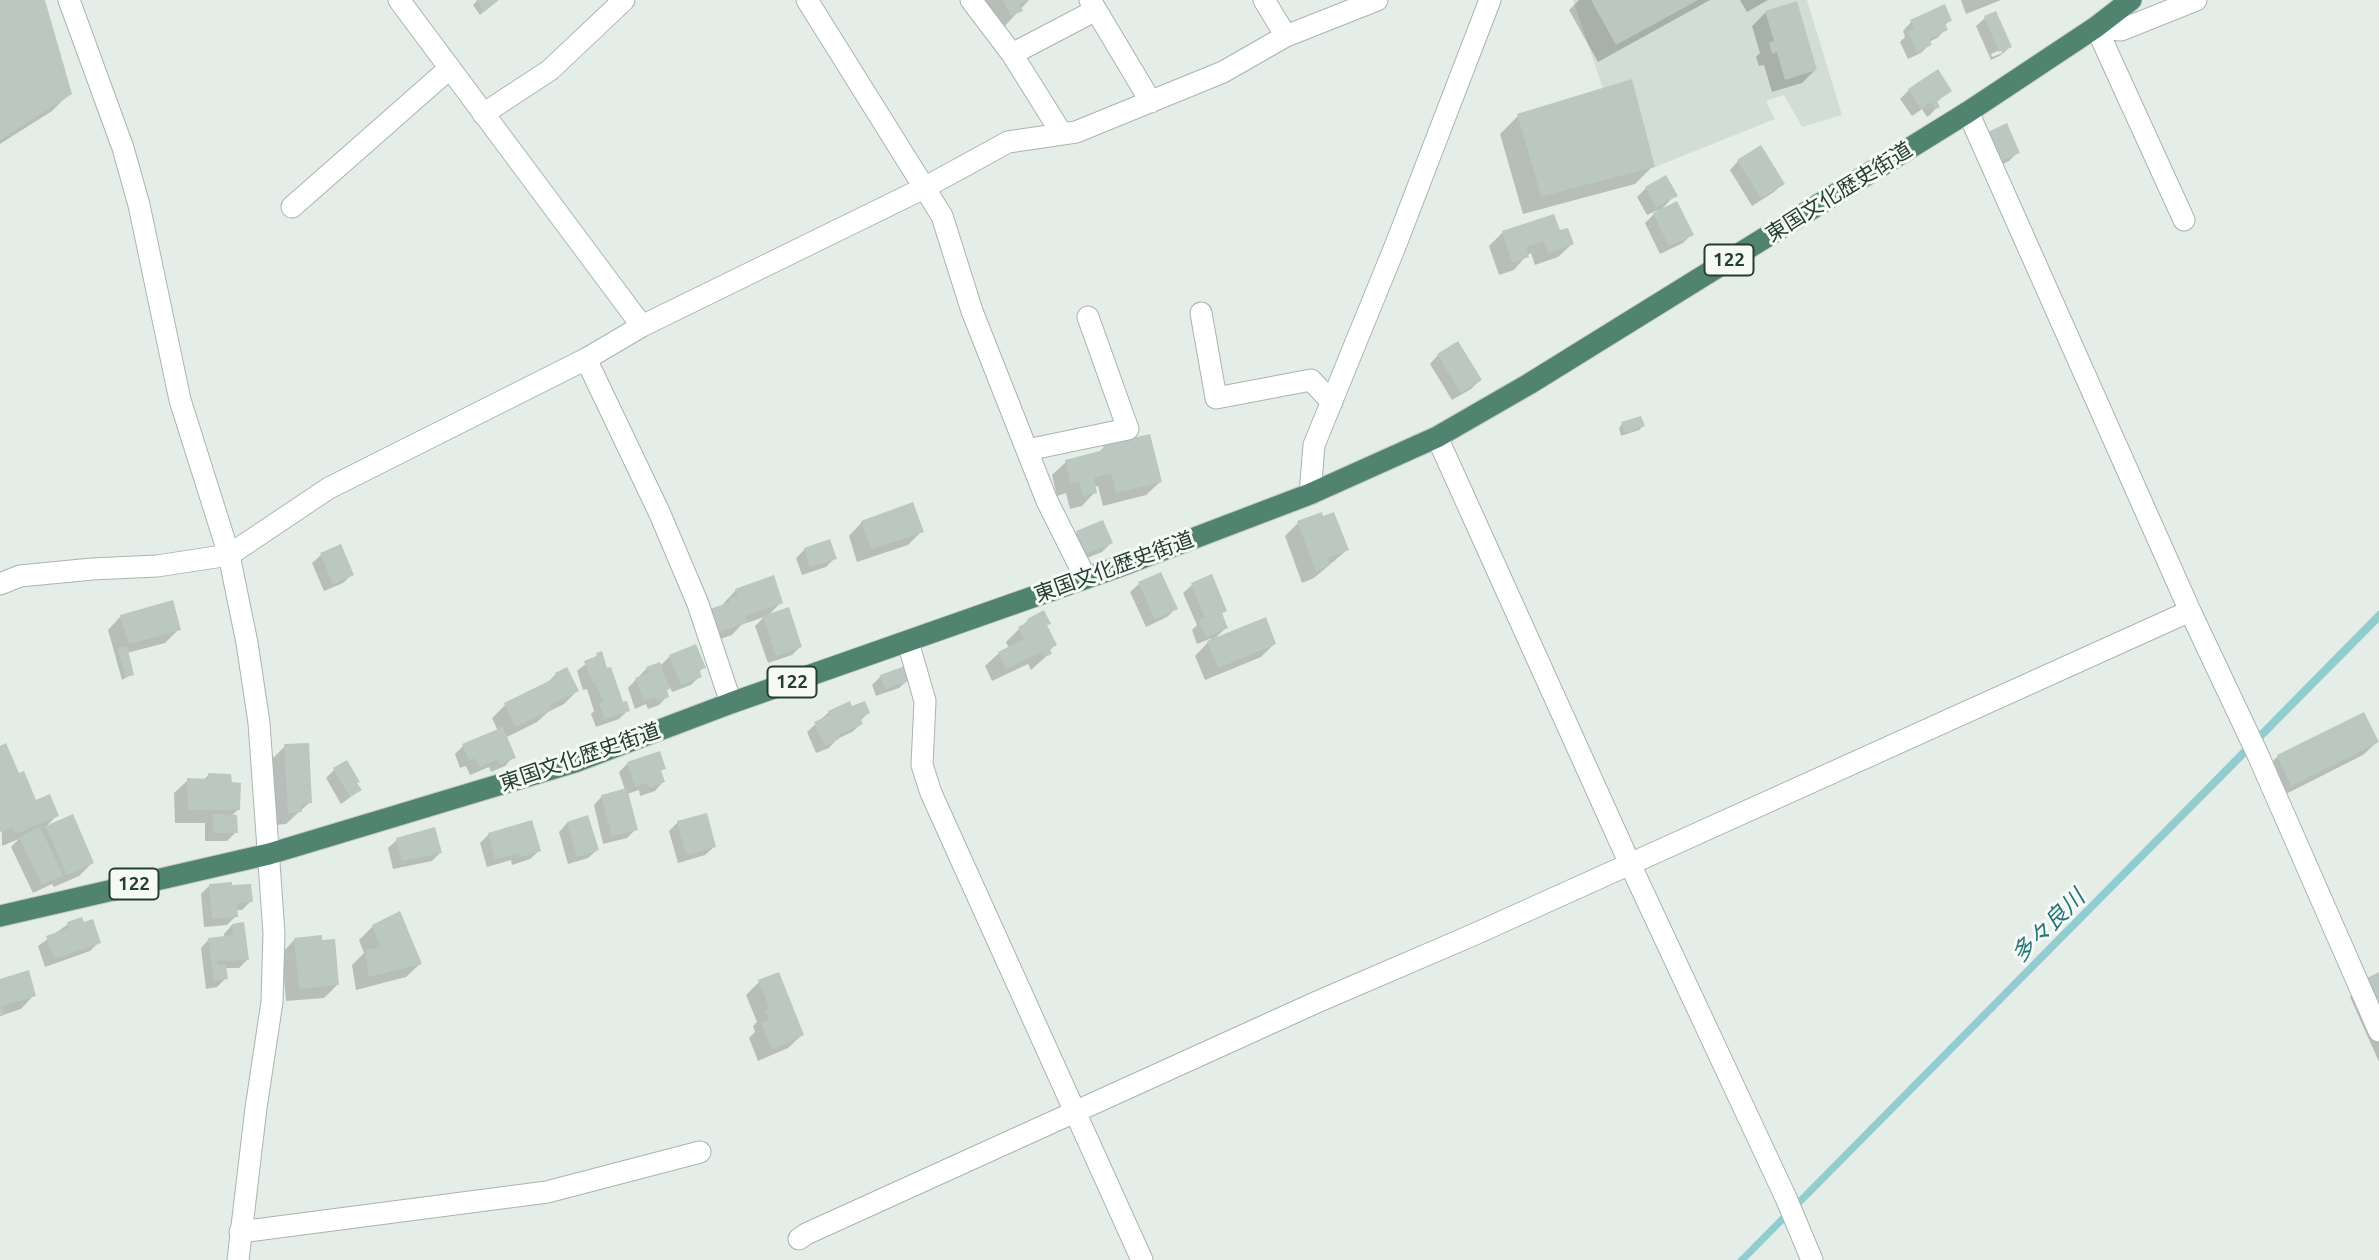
<!DOCTYPE html>
<meta charset="utf-8">
<style>
body{margin:0}
canvas{display:block;background:#e5ede8}
</style>
<canvas width="2379" height="1260"></canvas>
<script>
const g = document.querySelector('canvas').getContext('2d');
g.lineJoin = 'round';
function fillPath(path, color) {
  g.fillStyle = color;
  g.fill(path, 'evenodd');
}
function poly(rows) {
  const path = new Path2D();
  for (const r of rows) {
    path.moveTo(r[0], r[1]);
    for (let i = 2; i < r.length; i += 2) path.lineTo(r[i], r[i + 1]);
  }
  return path;
}
function trace(path, color, width, dash) {
  g.strokeStyle = color;
  g.lineWidth = width;
  g.lineCap = dash ? 'butt' : 'round';
  g.setLineDash(dash || []);
  g.stroke(path);
}
function write(font, color, halo, rows, align = 'center') {
  g.font = font + ' Ubuntu,"Noto Sans JP",sans-serif';
  g.lineWidth = 6;
  g.setLineDash([]);
  g.textBaseline = 'middle';
  g.strokeStyle = halo;
  g.fillStyle = color;
  for (const [text, x, y, turn = 0] of rows) {
    g.save();
    g.translate(x, y);
    g.rotate((+turn || 0) * Math.PI / 180);
    g.textAlign = isNaN(turn) ? turn : align;
    if (halo) g.strokeText(text, 0, 0);
    g.fillText(text, 0, 0);
    g.restore();
  }
}
const built = poly([
 [1573,0,1807,0,1842,115,1802,127,1784,95,1766,101,1775,119,1655,167,1541,197,1517,114,1603,89]
]);
const water = poly([
 [2379,610,2379,622,1747,1260,1737,1260]
]);
const shadow = poly([
 [0,0,43,0,70,93,52,111,0,144],
 [478,0,497,0,480,15,473,5],
 [977,0,1029,0,1003,28],
 [1579,0,1710,0,1598,62,1569,10],
 [1740,0,1768,0,1747,12],
 [1961,0,2001,0,1966,14],
 [1795,4,1815,70,1802,83,1772,92,1764,65,1759,66,1756,57,1760,53,1752,26,1765,13],
 [1995,13,2010,47,2001,55,1991,60,1976,26,1985,18],
 [2002,49,2002,53,1992,57,1991,54],
 [1950,20,1944,26,1946,29,1937,38,1929,42,1930,44,1921,53,1908,59,1900,42,1905,37,1903,31,1911,22],
 [1937,71,1950,90,1936,103,1938,106,1930,115,1927,117,1922,109,1912,116,1900,99,1909,90],
 [1518,116,1653,166,1635,184,1523,214,1500,134],
 [1989,133,2018,152,2009,161,1993,169],
 [1738,161,1783,183,1774,192,1752,206,1730,170],
 [1646,188,1675,195,1661,210,1692,234,1683,243,1660,254,1645,223,1658,210,1647,215,1637,197],
 [1503,232,1558,232,1572,244,1558,257,1535,265,1531,253,1527,255,1514,270,1499,275,1489,246],
 [1438,355,1480,380,1471,389,1452,400,1430,364],
 [1622,424,1643,426,1639,430,1621,436,1619,428],
 [1104,447,1160,482,1146,495,1103,506,1098,486,1094,487,1095,492,1082,506,1070,509,1066,493,1057,496,1052,475,1066,462,1097,454],
 [862,522,922,531,908,545,857,562,849,536],
 [1298,523,1347,550,1314,578,1302,583,1285,536],
 [1077,533,1111,543,1102,552,1077,562,1069,541],
 [340,546,352,574,343,583,324,591,312,563,321,555],
 [805,549,835,558,826,567,802,575,796,558],
 [1139,584,1176,608,1167,617,1146,627,1130,592],
 [1192,585,1225,610,1221,615,1226,628,1212,641,1274,644,1261,657,1205,680,1195,656,1212,638,1197,644,1192,630,1197,625,1183,593],
 [736,590,781,602,768,616,800,647,792,655,768,663,755,626,764,617,741,625,732,635,705,644,698,624,724,606,723,604],
 [121,616,179,629,165,643,127,653,132,674,122,680,108,630],
 [1028,620,1049,623,1046,626,1055,645,1049,651,1050,653,1031,670,1028,664,992,681,985,666,999,653,1009,648,1006,642],
 [597,655,622,704,628,710,619,719,596,727,591,714,594,711,587,689,583,690,577,671],
 [670,656,704,667,698,673,700,676,691,685,672,692,670,687,665,691,667,696,659,705,648,709,646,704,635,709,628,688,647,668,660,666],
 [556,674,577,691,564,704,548,712,537,722,505,738,513,757,505,766,491,772,489,767,470,775,466,766,460,768,455,754,463,746,498,731,492,718,505,705,545,685],
 [881,676,908,680,899,688,876,696,872,685],
 [851,709,868,713,860,721,861,724,852,732,837,739,829,748,816,753,807,732,829,712],
 [2377,742,2363,755,2278,798,2265,769,2278,756],
 [285,746,310,802,286,824,275,825,272,759],
 [0,748,35,802,57,815,45,828,73,816,92,863,79,876,54,887,52,884,33,893,11,847,19,839,2,846],
 [658,753,664,768,660,772,663,782,655,791,640,796,639,790,627,794,636,829,627,838,603,844,594,805,602,796,625,790,619,772,627,764],
 [334,770,356,783,360,790,341,804,326,778],
 [209,775,239,809,231,816,236,832,227,841,205,841,205,823,175,823,174,793,188,780,203,780],
 [678,822,714,847,705,855,678,863,669,831],
 [567,823,597,850,588,858,568,864,559,832],
 [489,834,539,851,530,859,512,865,511,860,487,867,480,843],
 [397,840,440,853,432,861,393,869,388,848],
 [210,885,231,887,251,901,242,910,235,910,236,916,227,925,204,927,201,894],
 [81,919,99,942,90,951,45,967,38,946,68,924],
 [232,925,248,959,239,968,224,968,226,978,217,987,206,989,201,948,209,939,224,938,224,934],
 [373,926,420,964,406,977,356,990,352,965,364,953,359,940],
 [295,939,337,985,324,998,286,1001,282,953],
 [2379,974,2379,1062,2350,997,2368,979],
 [0,981,34,995,21,1009,0,1016],
 [759,982,802,1035,788,1048,758,1061,749,1038,755,1032,753,1026,757,1022,746,995]
]);
const building = poly([
 [0,0,45,0,72,94,0,140],
 [476,0,499,0,484,12],
 [1003,0,1028,0,1020,4,1023,11,1011,16],
 [1591,0,1698,0,1616,45],
 [1797,1,1817,70,1785,80,1777,52,1772,54,1769,42,1774,41,1765,11],
 [1945,4,1952,21,1945,23,1948,30,1929,39,1932,45,1917,52,1908,32,1914,29,1910,20],
 [1996,11,2012,47,1999,52,1984,16],
 [1938,69,1952,91,1937,101,1940,107,1936,109,1931,102,1921,109,1908,89],
 [1632,79,1655,167,1541,197,1517,114],
 [2007,123,2020,153,2001,161,1988,132],
 [1761,145,1785,184,1761,198,1737,160],
 [1666,175,1678,196,1656,207,1645,187],
 [1677,201,1694,235,1669,246,1653,213],
 [1554,214,1560,230,1568,228,1574,244,1548,253,1544,241,1526,247,1529,257,1512,263,1502,231],
 [1458,341,1482,380,1461,393,1437,354],
 [1641,416,1645,426,1625,433,1621,422],
 [1150,434,1162,482,1116,493,1111,473,1094,478,1097,493,1083,496,1079,481,1070,483,1065,460,1104,450,1103,445],
 [913,502,924,532,871,549,861,521],
 [1322,512,1323,516,1334,512,1349,550,1327,558,1330,565,1316,571,1297,521],
 [1103,520,1113,543,1085,554,1076,531],
 [830,539,837,559,810,567,804,548],
 [341,544,354,575,333,584,320,553],
 [1161,572,1178,609,1155,619,1138,582],
 [1212,574,1227,611,1222,613,1228,628,1206,637,1199,620,1205,618,1191,583],
 [774,575,783,603,745,616,747,622,719,632,710,609,730,602,729,599,738,596,735,589],
 [173,600,181,630,129,644,120,615],
 [789,607,802,647,776,656,763,616],
 [1044,610,1051,624,1047,625,1057,645,1050,649,1052,654,1045,657,1042,652,1006,669,998,652,1024,639,1018,627,1028,622,1027,619],
 [1266,617,1276,644,1218,668,1207,641],
 [696,644,706,668,699,670,702,677,681,685,669,655],
 [127,646,134,675,126,677,118,649],
 [602,651,607,668,611,667,623,702,627,701,630,711,605,719,599,703,603,702,595,681,592,682,584,661,597,656,596,653],
 [660,662,670,689,667,690,669,697,657,702,655,697,644,701,635,678,648,673,646,667],
 [905,666,910,680,885,689,880,675],
 [567,667,579,691,550,705,552,709,516,727,504,703,557,677,555,673],
 [850,701,852,706,865,701,870,713,860,718,863,724,838,735,839,739,825,746,814,722,830,715,828,711],
 [2364,712,2379,742,2291,786,2277,755],
 [503,727,516,758,500,764,498,759,479,767,475,758,469,761,462,744],
 [6,743,19,773,24,771,36,800,50,794,59,816,15,834,12,827,0,832,0,746],
 [309,743,312,803,301,804,302,812,288,813,284,744],
 [660,751,666,769,661,770,665,782,649,788,647,783,635,787,627,762],
 [347,760,360,782,357,783,362,790,350,797,333,768],
 [208,773,231,774,232,782,241,783,240,810,188,810,187,778,208,779],
 [627,788,638,830,612,836,601,795],
 [707,813,716,847,686,855,677,821],
 [73,814,94,863,67,875,46,826],
 [213,814,237,815,238,833,213,833],
 [588,815,599,850,577,857,567,822],
 [532,820,541,851,520,857,519,853,495,859,488,833],
 [40,827,63,875,42,885,19,837],
 [435,827,442,853,402,861,396,838],
 [232,882,232,885,251,884,253,902,237,903,238,917,212,919,209,884],
 [400,911,422,964,369,977,365,950,380,947,372,925],
 [82,917,84,922,93,919,101,943,54,959,46,936,69,928,67,922],
 [244,922,249,960,217,961,218,965,226,964,228,979,214,981,208,938,233,935,232,924],
 [322,935,322,940,335,939,339,985,299,989,294,938],
 [29,970,36,996,2,1006,4,1015,0,1016,0,979],
 [779,972,804,1035,772,1049,761,1023,769,1020,765,1011,770,1009,758,980],
 [2379,972,2379,1004,2367,978]
]);
const minor = poly([
 [399,0,642,326],
 [807,0,942,216,972,311,1047,501,1085,577],
 [971,0,1012,54,1096,10],
 [1090,0,1151,102],
 [1264,0,1286,36],
 [2096,27,2184,220],
 [2096,27,2121,30,2196,0],
 [1012,54,1062,134],
 [1968,112,2190,611,2258,755,2379,1031],
 [483,114,550,70,624,0],
 [292,207,450,68],
 [1201,313,1216,398,1311,380,1332,402],
 [586,359,660,514,698,604,731,703],
 [1437,437,1630,864,1786,1198,1812,1260],
 [1027,450,1128,429,1088,317],
 [1310,494,1314,445,1396,244,1490,0],
 [0,584,20,576,92,569,157,566,229,555,329,488,586,359,642,326,924,188,1008,142,1076,132,1223,72,1286,36,1377,0],
 [908,642,925,701,922,765,931,793,1142,1260],
 [240,1232,547,1192,700,1152],
 [799,1239,806,1234,1317,1002,1475,934,2190,611]
]);
const tertiary = poly([
 [69,0,123,148,139,205,180,400,229,555,247,643,259,723,274,933,272,1002,256,1108,238,1260]
]);
const trunk = poly([
 [0,916,269,854,575,762,731,703,1121,566,1310,494,1437,437,1529,384,1968,112,2096,27,2131,0]
]);
const shields = [
 [1729,260,49],
 [792,682,49],
 [134,884,49]
];
const shieldNames = [
 ["122",1729,260],
 ["122",792,682],
 ["122",134,884]
];
const streetNames = [
 ["東国文化歴史街道",1839,192,-32],
 ["東国文化歴史街道",1114,567,-20],
 ["東国文化歴史街道",580,757,-19]
];
const waterNames = [
 ["多々良川",2048,926,-45]
];
fillPath(built, '#d3ddd7');
fillPath(water, '#91cdce');
fillPath(shadow, '#0003');
fillPath(building, '#bac8c1');
trace(minor, '#a8b5ae', 23);
trace(tertiary, '#a8b5ae', 23);
trace(trunk, '#c2c9c6', 23);
trace(minor, '#fff', 21);
trace(tertiary, '#fff', 21);
trace(trunk, '#508470', 21);
for (const [x, y, w] of shields) {
  const box = new Path2D();
  box.roundRect(x - w / 2, y - 15.5, w, 31, 5);
  g.fillStyle = '#f6faf7';
  g.fill(box);
  trace(box, '#253e34', 2);
}
write('bold 19px', '#253e34', null, shieldNames);
write('21px', '#253e34', '#f6faf7', streetNames);
write('italic 23px', '#237477', '#f6faf7', waterNames);
</script>
